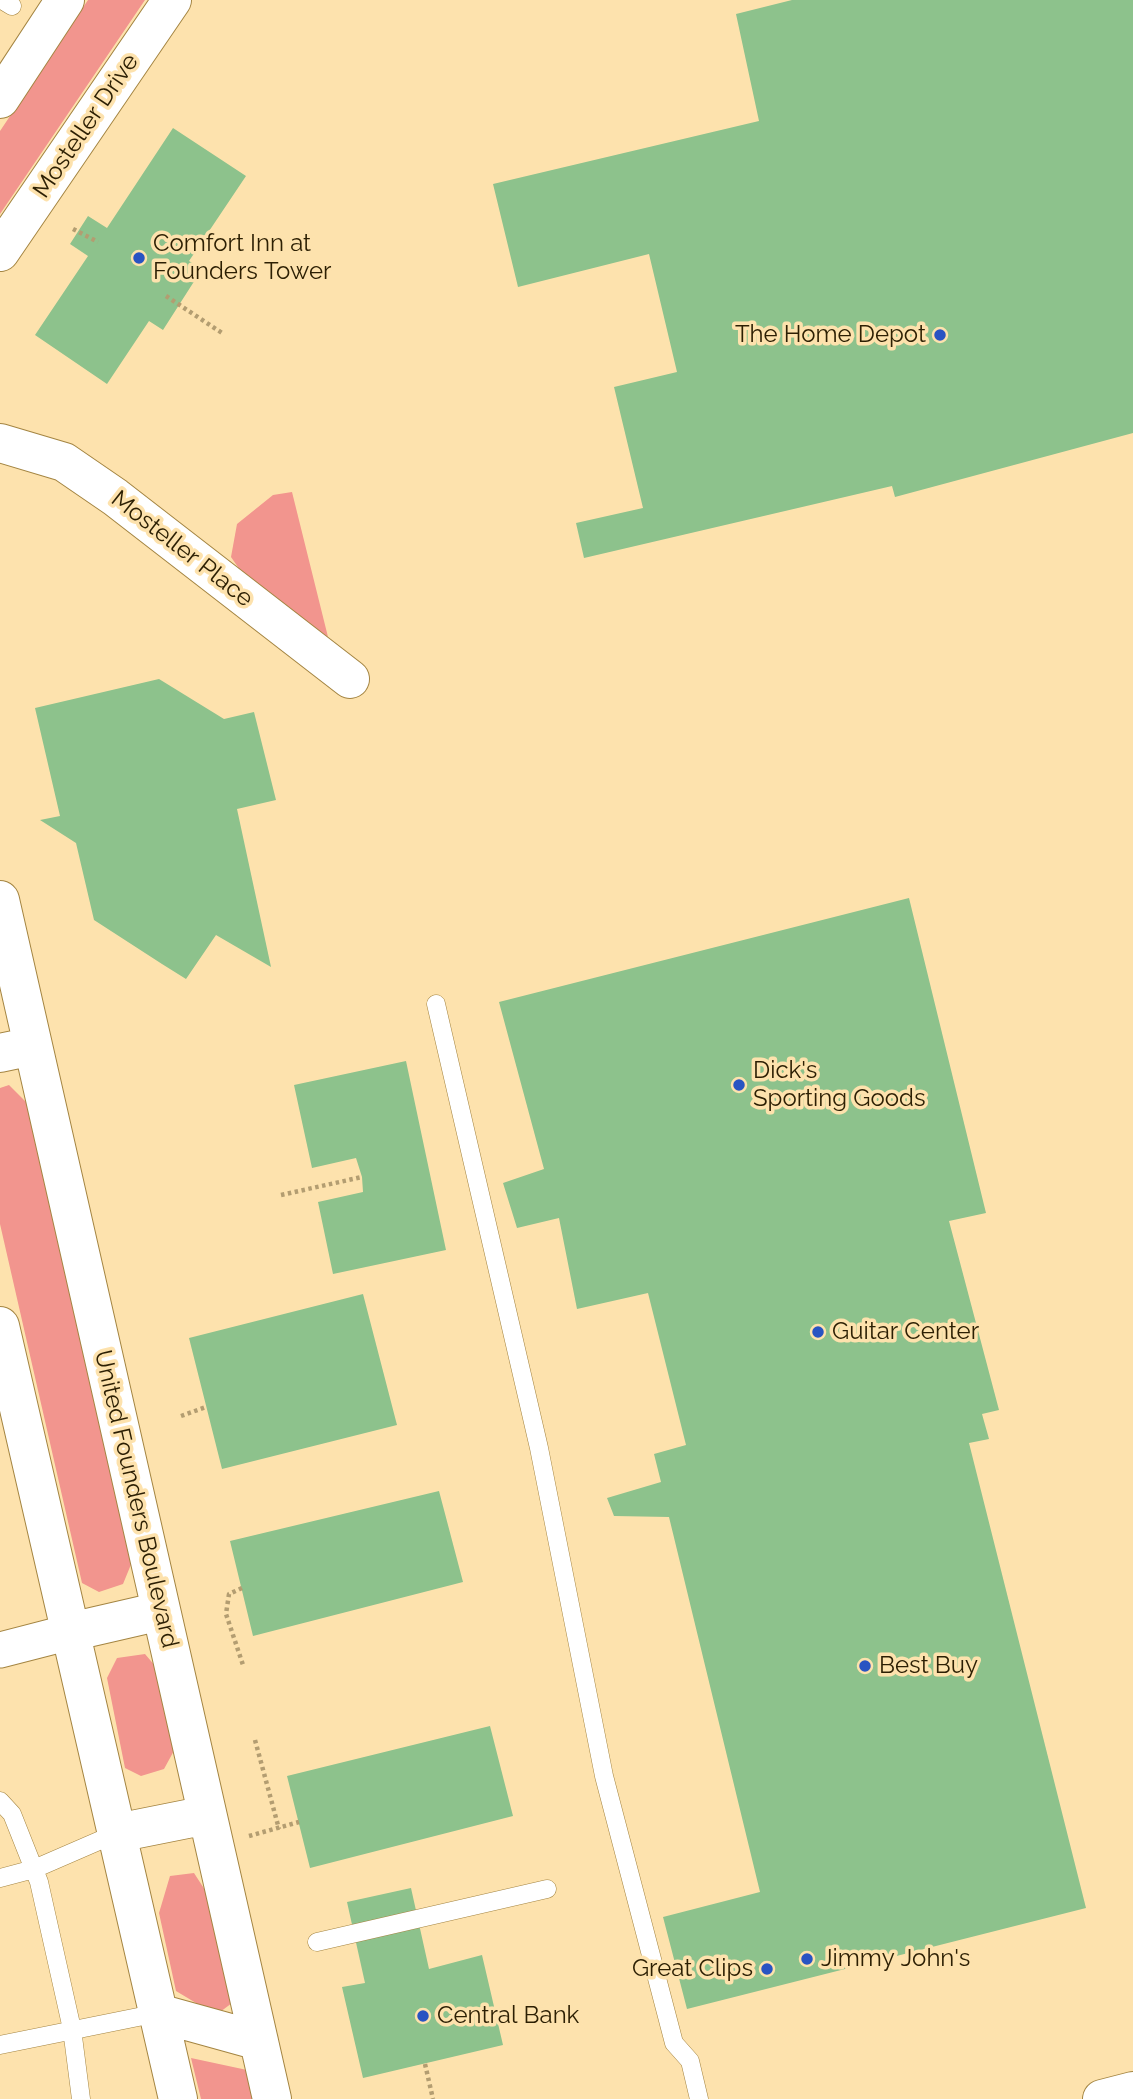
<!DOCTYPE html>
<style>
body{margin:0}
canvas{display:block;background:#fde2ad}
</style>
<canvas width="1133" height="2099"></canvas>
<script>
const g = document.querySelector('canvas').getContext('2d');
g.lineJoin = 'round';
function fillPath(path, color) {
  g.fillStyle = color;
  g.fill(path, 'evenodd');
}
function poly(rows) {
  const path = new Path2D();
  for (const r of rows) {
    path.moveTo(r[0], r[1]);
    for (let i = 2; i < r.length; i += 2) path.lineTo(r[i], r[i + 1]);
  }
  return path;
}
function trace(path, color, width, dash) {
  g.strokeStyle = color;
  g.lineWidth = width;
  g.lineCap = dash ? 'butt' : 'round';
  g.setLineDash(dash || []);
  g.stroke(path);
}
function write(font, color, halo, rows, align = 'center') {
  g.font = font + ' Raleway,sans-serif';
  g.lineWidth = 7;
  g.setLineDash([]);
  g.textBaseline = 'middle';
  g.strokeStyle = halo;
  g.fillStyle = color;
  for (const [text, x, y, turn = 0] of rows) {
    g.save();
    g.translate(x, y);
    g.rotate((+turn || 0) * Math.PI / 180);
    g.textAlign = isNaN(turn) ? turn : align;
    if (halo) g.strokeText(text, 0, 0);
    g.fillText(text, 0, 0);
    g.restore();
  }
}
const green = poly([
 [88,0,145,0,0,214,0,131],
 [292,492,328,637,242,573,231,557,237,524,273,495],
 [9,1085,30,1106,132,1562,123,1584,99,1592,82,1583,0,1224,0,1088],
 [145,1654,156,1667,176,1747,164,1769,141,1776,125,1768,107,1678,117,1658],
 [194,1873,205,1890,232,2003,216,2015,176,1991,159,1913,170,1876],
 [191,2058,247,2070,254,2099,201,2099]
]);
const building = poly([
 [792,0,1133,0,1133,433,895,497,892,486,584,558,576,523,643,508,614,387,677,372,649,254,518,287,493,184,759,121,736,14],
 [173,128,246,176,189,261,202,269,163,330,149,321,107,384,35,335,88,256,70,244,88,216,107,228],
 [159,679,224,719,254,712,276,800,237,809,271,967,216,935,186,979,162,964,94,920,76,843,40,820,60,816,35,708],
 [909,898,986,1213,949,1221,999,1410,982,1414,989,1439,969,1443,1086,1908,687,2009,663,1917,760,1892,669,1517,614,1516,607,1498,661,1482,654,1454,686,1445,648,1293,577,1309,559,1218,517,1228,503,1183,544,1169,499,1002],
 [406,1061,446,1250,333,1274,318,1202,363,1192,362,1177,356,1158,312,1168,294,1085],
 [363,1294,397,1425,222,1469,189,1338],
 [439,1491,463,1582,253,1636,230,1541],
 [490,1726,513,1816,310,1868,287,1776],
 [411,1888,429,1969,482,1955,503,2045,363,2078,342,1987,365,1983,347,1902]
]);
const path = poly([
 [73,229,98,242],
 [166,296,222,333],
 [281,1195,362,1177],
 [181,1416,206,1407],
 [242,1588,229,1594,226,1614,243,1665],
 [255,1740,279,1829],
 [249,1836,299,1822],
 [425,2064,433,2099]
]);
const service = poly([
 [2,0,12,6],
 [436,1004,539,1448,604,1776,674,2043,690,2061,699,2099],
 [0,1801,12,1814,39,1882,72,2029,81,2099],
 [0,1878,34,1869,117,1833],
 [317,1942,547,1889],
 [0,2045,158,2013]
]);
const minor = poly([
 [0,1650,70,1632]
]);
const tertiary = poly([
 [0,99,65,0],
 [0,252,172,0],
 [0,443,64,462,115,497,350,679],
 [0,900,272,2099],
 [0,1053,33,1046],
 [0,1326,178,2099],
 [70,1632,161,1611],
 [117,1833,207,1815],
 [158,2013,259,2041]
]);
const secondary = poly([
 [1102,2099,1133,2091]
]);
const markers = [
 [139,258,7,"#2954c2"],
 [940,335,7,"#2954c2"],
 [739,1085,7,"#2954c2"],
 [818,1332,7,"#2954c2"],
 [865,1666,7,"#2954c2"],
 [807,1959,7,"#2954c2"],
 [767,1969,7,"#2954c2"],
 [423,2016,7,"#2954c2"]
];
const streetNames = [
 ["Mosteller Drive",86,126,-56],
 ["Mosteller Place",182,549,38],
 ["United Founders Boulevard",136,1499,77]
];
const poiNames = [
 ["Comfort Inn at",153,244],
 ["Founders Tower",153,272],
 ["The Home Depot",926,335,"right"],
 ["Dick's",753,1071],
 ["Sporting Goods",753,1099],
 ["Guitar Center",832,1332],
 ["Best Buy",879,1666],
 ["Jimmy John's",821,1959],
 ["Great Clips",753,1969,"right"],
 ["Central Bank",437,2016]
];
fillPath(green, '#f2958e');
fillPath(building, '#8dc28c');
trace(service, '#a48542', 19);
trace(minor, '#a48542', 37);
trace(tertiary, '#a48542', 40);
trace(secondary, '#a48542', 40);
trace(path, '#b39d71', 4.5, [3.5, 3.5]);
trace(service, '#fff', 18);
trace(minor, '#fff', 35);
trace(tertiary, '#fff', 38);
trace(secondary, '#fff', 38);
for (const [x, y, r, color] of markers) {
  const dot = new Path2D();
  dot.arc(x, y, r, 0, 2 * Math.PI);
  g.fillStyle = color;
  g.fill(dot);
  trace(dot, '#fde2ad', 2.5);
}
write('24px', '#2c1f03', '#fde2ad', streetNames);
write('24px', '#2c1f03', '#fde2ad', poiNames, 'left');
</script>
